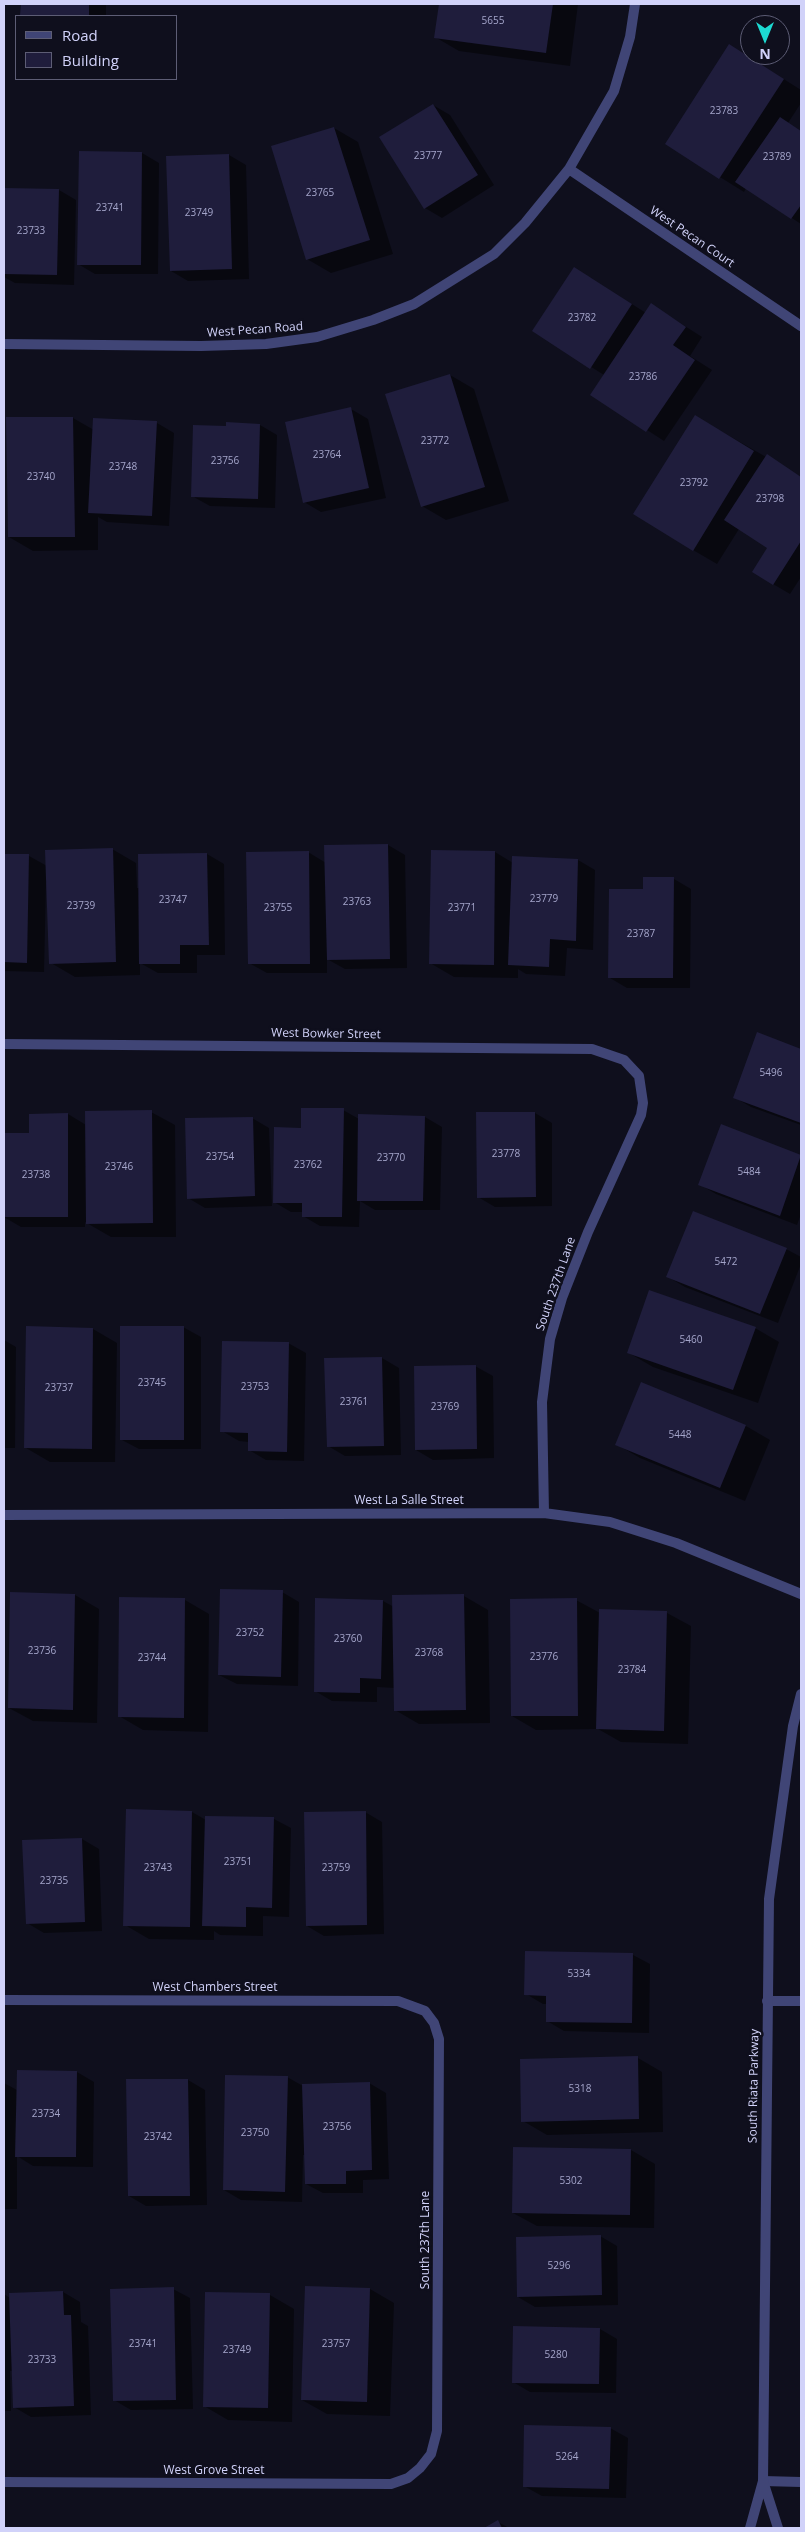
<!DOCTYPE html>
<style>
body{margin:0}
#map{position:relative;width:805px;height:2532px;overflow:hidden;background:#0f0f1d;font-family:"Open Sans",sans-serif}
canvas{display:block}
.frame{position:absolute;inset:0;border:5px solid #d1d2f9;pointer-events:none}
.legend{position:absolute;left:15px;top:15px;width:162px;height:65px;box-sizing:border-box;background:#0f0f1d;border:1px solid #5d5d75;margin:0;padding:6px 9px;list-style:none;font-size:15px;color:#d1d2f9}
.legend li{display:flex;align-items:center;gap:10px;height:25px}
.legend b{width:25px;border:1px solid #5d5d75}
.north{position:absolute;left:740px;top:15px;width:50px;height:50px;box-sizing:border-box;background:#0f0f1d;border:1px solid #5d5d75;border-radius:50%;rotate:180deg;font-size:14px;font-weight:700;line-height:20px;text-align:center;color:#d1d2f9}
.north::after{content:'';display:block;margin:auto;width:18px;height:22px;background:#1dd9d1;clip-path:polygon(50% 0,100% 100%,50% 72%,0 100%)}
</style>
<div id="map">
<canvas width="805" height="2532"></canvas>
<div class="frame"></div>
<ul class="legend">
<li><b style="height:6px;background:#404576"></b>Road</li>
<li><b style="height:14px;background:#1f1d3c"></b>Building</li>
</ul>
<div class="north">N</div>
</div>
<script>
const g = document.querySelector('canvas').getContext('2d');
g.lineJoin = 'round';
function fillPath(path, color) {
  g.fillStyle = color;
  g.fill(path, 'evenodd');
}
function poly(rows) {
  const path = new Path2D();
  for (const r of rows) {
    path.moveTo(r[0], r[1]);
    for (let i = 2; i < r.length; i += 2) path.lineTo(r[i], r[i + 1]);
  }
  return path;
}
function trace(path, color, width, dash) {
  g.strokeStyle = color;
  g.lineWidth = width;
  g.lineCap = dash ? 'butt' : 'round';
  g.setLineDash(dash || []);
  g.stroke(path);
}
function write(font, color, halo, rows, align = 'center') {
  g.font = font + ' "Open Sans",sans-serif';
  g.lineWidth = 5;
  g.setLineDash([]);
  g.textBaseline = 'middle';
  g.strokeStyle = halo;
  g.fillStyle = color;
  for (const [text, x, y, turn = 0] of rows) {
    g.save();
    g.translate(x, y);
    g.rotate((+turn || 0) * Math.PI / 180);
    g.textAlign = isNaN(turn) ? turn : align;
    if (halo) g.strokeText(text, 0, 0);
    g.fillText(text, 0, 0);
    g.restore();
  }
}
const shadow = poly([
 [22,4,106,4,106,16,25,16,22,14],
 [440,4,578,4,570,66,459,51,435,37],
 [730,45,801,90,801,103,788,123,801,131,801,224,746,188,744,192,667,144],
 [433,105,450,115,494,185,442,218,425,208],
 [334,128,358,142,393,254,331,273,307,259,272,147],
 [142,153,159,163,158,274,95,274,78,264],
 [229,155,246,165,249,279,188,281,171,271,167,157],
 [4,189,59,190,76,200,74,285,15,283,4,277],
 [591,278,646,313,652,305,702,337,690,356,712,370,664,441,592,394,604,375,534,331],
 [450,375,474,389,509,501,446,520,422,506],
 [351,409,368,419,386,498,321,512,304,502],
 [73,418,94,430,157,423,174,433,169,526,107,522,98,517,98,550,33,551,9,537],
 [260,425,277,435,275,508,210,506,192,496,227,427],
 [719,430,801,477,801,577,790,594,773,584,769,548,739,529,717,564,693,550],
 [388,845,405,855,407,968,345,969,327,959,327,973,267,973,249,963,308,852,326,863],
 [112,849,136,863,137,888,140,888,139,855,207,854,224,864,225,955,197,955,197,973,158,973,140,963,140,975,75,977,51,963,48,883,46,883,44,972,4,971,4,855,29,856,47,866],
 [432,852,495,852,513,863,514,858,578,860,595,870,593,950,567,948,565,976,526,974,518,969,518,978,454,977,430,963],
 [674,879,691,889,690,988,627,988,610,978,645,891],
 [758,1034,801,1050,801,1125,751,1107,734,1097],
 [343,1110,359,1119,425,1117,442,1127,440,1210,375,1210,360,1201,359,1227,320,1226,303,1216,303,1212,291,1212,274,1202,302,1129],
 [151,1112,175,1125,176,1237,111,1237,85,1222,85,1227,21,1227,4,1217,4,1134,30,1134,68,1114,86,1125],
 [535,1113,552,1123,552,1206,495,1207,478,1197],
 [252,1118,269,1128,272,1206,205,1208,188,1198],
 [722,1125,801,1156,801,1214,797,1225,716,1194,699,1184],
 [786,1249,801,1257,801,1264,778,1323,685,1287,668,1277],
 [183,1327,201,1337,201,1449,139,1449,122,1440],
 [755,1328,779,1342,758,1403,653,1367,629,1353],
 [93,1329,117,1343,115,1462,50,1462,26,1448],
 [4,1340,16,1347,15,1448,4,1448],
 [288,1343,306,1353,304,1461,266,1460,249,1450,249,1442,239,1441,222,1431],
 [382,1358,399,1368,401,1455,345,1456,328,1446],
 [475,1366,493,1376,494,1458,433,1460,416,1450],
 [641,1383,746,1426,770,1440,745,1501,640,1458,616,1444],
 [282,1592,299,1602,298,1686,237,1684,219,1675],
 [75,1595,99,1609,97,1723,33,1721,9,1708],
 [393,1596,464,1596,488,1610,490,1723,419,1724,395,1710,395,1688,377,1687,377,1702,332,1701,315,1691,383,1601,394,1607],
 [120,1598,185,1600,209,1614,208,1732,143,1730,119,1716],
 [576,1600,600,1613,667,1613,691,1626,688,1744,621,1742,598,1729,536,1730,512,1716],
 [192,1812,206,1820,274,1819,291,1828,289,1917,263,1916,263,1936,220,1935,214,1931,214,1940,149,1939,125,1925],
 [365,1812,382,1822,384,1934,324,1936,307,1926],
 [82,1839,99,1849,102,1931,44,1933,27,1923],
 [633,1955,650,1964,649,2033,564,2031,547,2021,547,2004,543,2004,526,1994],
 [638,2058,662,2072,663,2132,547,2135,523,2121,522,2060],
 [77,2072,94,2082,93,2167,33,2166,17,2156,17,2209,4,2209,4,2083,17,2090],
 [287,2077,303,2086,369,2083,386,2093,389,2179,363,2180,363,2193,323,2193,306,2184,305,2155,303,2155,302,2202,241,2200,224,2190],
 [188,2080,205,2090,207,2205,146,2206,129,2196],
 [631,2150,655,2164,654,2228,537,2226,513,2213],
 [600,2236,617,2246,618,2305,535,2307,518,2297],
 [173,2289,190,2298,193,2409,131,2410,114,2400],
 [370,2289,394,2303,390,2416,327,2414,302,2400],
 [63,2292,80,2302,81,2322,88,2326,91,2415,31,2417,14,2407,13,2371,10,2371,11,2411,4,2411,4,2294,10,2298],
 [270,2295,294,2309,292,2422,228,2420,204,2406],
 [600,2329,617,2339,616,2393,530,2392,513,2382],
 [610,2428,628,2438,626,2498,542,2496,524,2486],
 [498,2522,509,2528,487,2528]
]);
const building = poly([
 [21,4,89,4,89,16,20,15],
 [439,4,553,4,546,53,434,38],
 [729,44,784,79,719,179,665,144],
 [433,104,478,175,424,209,379,137],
 [780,117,801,131,801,205,791,219,735,182],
 [334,127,370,240,306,260,271,146],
 [79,151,142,152,141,265,77,265],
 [229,154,232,269,170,271,166,156],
 [4,188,59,189,57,275,4,274],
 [574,267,632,304,590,369,532,331],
 [651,303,686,327,673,345,695,360,646,432,590,395],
 [450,374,485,487,421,507,385,394],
 [351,407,369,488,303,503,285,422],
 [695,415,754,451,693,551,633,514],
 [6,417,73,417,75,537,8,537],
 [93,418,157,421,152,516,88,513],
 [226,422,260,424,258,499,191,497,193,425,226,426],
 [767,454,801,477,801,541,773,585,752,572,767,548,724,520],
 [388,844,390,959,327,960,324,845],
 [113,848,116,962,49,964,45,850],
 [431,850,495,851,494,965,429,964],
 [309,851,310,964,248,964,246,852],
 [207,853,209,945,180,945,180,964,139,964,138,854],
 [4,854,29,854,27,963,4,962],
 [512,856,578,859,576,941,550,939,549,967,508,965],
 [643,877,674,877,673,978,608,978,609,889,643,889],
 [757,1032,801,1049,801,1123,733,1098],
 [301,1108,344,1108,342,1217,302,1217,302,1203,273,1203,274,1127,301,1128],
 [152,1110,153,1223,86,1224,85,1111],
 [476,1112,535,1112,536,1197,477,1198],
 [68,1113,68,1217,4,1217,4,1133,29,1133,29,1114],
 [358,1114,425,1116,423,1201,357,1201],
 [253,1117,255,1196,187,1199,185,1118],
 [721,1124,801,1155,780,1216,698,1185],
 [693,1211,787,1248,760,1314,666,1277],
 [649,1290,756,1327,733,1390,627,1353],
 [26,1326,93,1328,92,1449,24,1448],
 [120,1326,184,1326,184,1440,120,1440],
 [222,1341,289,1342,287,1452,248,1451,248,1433,220,1432],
 [382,1357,384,1446,327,1447,324,1358],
 [476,1365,477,1449,415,1450,414,1366],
 [641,1382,746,1425,720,1488,615,1445],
 [220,1589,283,1590,281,1677,218,1675],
 [10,1592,75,1594,73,1710,8,1708],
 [464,1594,466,1710,394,1711,392,1595],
 [119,1597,185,1598,184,1718,118,1717],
 [315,1598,383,1600,381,1679,360,1678,360,1693,314,1692],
 [577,1598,578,1716,511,1716,510,1599],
 [599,1609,667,1611,664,1731,596,1729],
 [126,1809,192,1811,190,1927,123,1926],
 [366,1811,367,1925,306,1926,304,1812],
 [205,1816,274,1817,272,1908,246,1907,246,1927,202,1926],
 [82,1838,85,1922,26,1924,22,1840],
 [525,1951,633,1953,632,2023,546,2022,546,1996,524,1995],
 [638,2056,639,2119,521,2122,520,2059],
 [17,2070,77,2071,76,2157,15,2157],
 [225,2075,288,2076,285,2192,223,2190],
 [126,2079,188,2079,190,2196,128,2196],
 [370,2082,372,2170,346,2171,346,2184,305,2184,302,2084],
 [513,2147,631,2149,630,2215,512,2213],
 [601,2235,602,2295,517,2297,516,2237],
 [305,2286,370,2288,367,2402,301,2400],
 [174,2287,176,2400,113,2401,110,2289],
 [63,2291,64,2315,71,2315,74,2406,13,2408,9,2293],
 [205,2292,270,2293,268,2408,203,2407],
 [513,2326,600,2328,599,2384,512,2383],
 [524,2425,611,2427,609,2489,523,2487],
 [498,2520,502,2528,484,2528]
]);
const minor = poly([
 [569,169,801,326],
 [4,344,201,346,266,344,317,337,373,320,414,304,494,254,525,223,569,169,614,91,630,37,635,4],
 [4,1044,592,1049,624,1060,639,1076,643,1103,641,1115,588,1232,562,1298,550,1339,542,1402,544,1513],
 [4,1515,544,1513,610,1522,676,1543,801,1594],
 [4,2000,398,2001,425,2011,434,2023,439,2039,437,2431,431,2454,420,2468,408,2478,391,2484,4,2482],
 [767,2001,801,2001],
 [763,2481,801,2482]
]);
const tertiary = poly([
 [763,2481,778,2528],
 [750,2528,763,2481,769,1899,793,1726,801,1694]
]);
const numberNames = [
 ["5655",493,21],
 ["23783",724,111],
 ["23777",428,156],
 ["23789",777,157],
 ["23765",320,193],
 ["23741",110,208],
 ["23749",199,213],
 ["23733",31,231],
 ["23782",582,318],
 ["23786",643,377],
 ["23772",435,441],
 ["23764",327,455],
 ["23756",225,461],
 ["23748",123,467],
 ["23740",41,477],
 ["23792",694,483],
 ["23798",770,499],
 ["23779",544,899],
 ["23747",173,900],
 ["23763",357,902],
 ["23739",81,906],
 ["23755",278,908],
 ["23771",462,908],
 ["23787",641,934],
 ["5496",771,1073],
 ["23778",506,1154],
 ["23754",220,1157],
 ["23770",391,1158],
 ["23762",308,1165],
 ["23746",119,1167],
 ["5484",749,1172],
 ["23738",36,1175],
 ["5472",726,1262],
 ["5460",691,1340],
 ["23745",152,1383],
 ["23753",255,1387],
 ["23737",59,1388],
 ["23761",354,1402],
 ["23769",445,1407],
 ["5448",680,1435],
 ["23752",250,1633],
 ["23760",348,1639],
 ["23736",42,1651],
 ["23768",429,1653],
 ["23776",544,1657],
 ["23744",152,1658],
 ["23784",632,1670],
 ["23751",238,1862],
 ["23743",158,1868],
 ["23759",336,1868],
 ["23735",54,1881],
 ["5334",579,1974],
 ["5318",580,2089],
 ["23734",46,2114],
 ["23756",337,2127],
 ["23750",255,2133],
 ["23742",158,2137],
 ["5302",571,2181],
 ["5296",559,2266],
 ["23741",143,2344],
 ["23757",336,2344],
 ["23749",237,2350],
 ["5280",556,2355],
 ["23733",42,2360],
 ["5264",567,2457]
];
const streetNames = [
 ["West Pecan Court",692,237,34],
 ["West Pecan Road",255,330,-4],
 ["West Bowker Street",326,1034,1],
 ["South 237th Lane",556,1284,-71],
 ["West La Salle Street",409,1501],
 ["West Chambers Street",215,1988],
 ["South Riata Parkway",754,2086,-89],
 ["South 237th Lane",426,2240,-90],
 ["West Grove Street",214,2471]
];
fillPath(shadow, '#0007');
fillPath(building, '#1f1d3c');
trace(minor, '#404576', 10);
trace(tertiary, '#404576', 10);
write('10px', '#a4a5ca', null, numberNames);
write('12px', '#d1d2f9', '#0f0f1d', streetNames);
</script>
